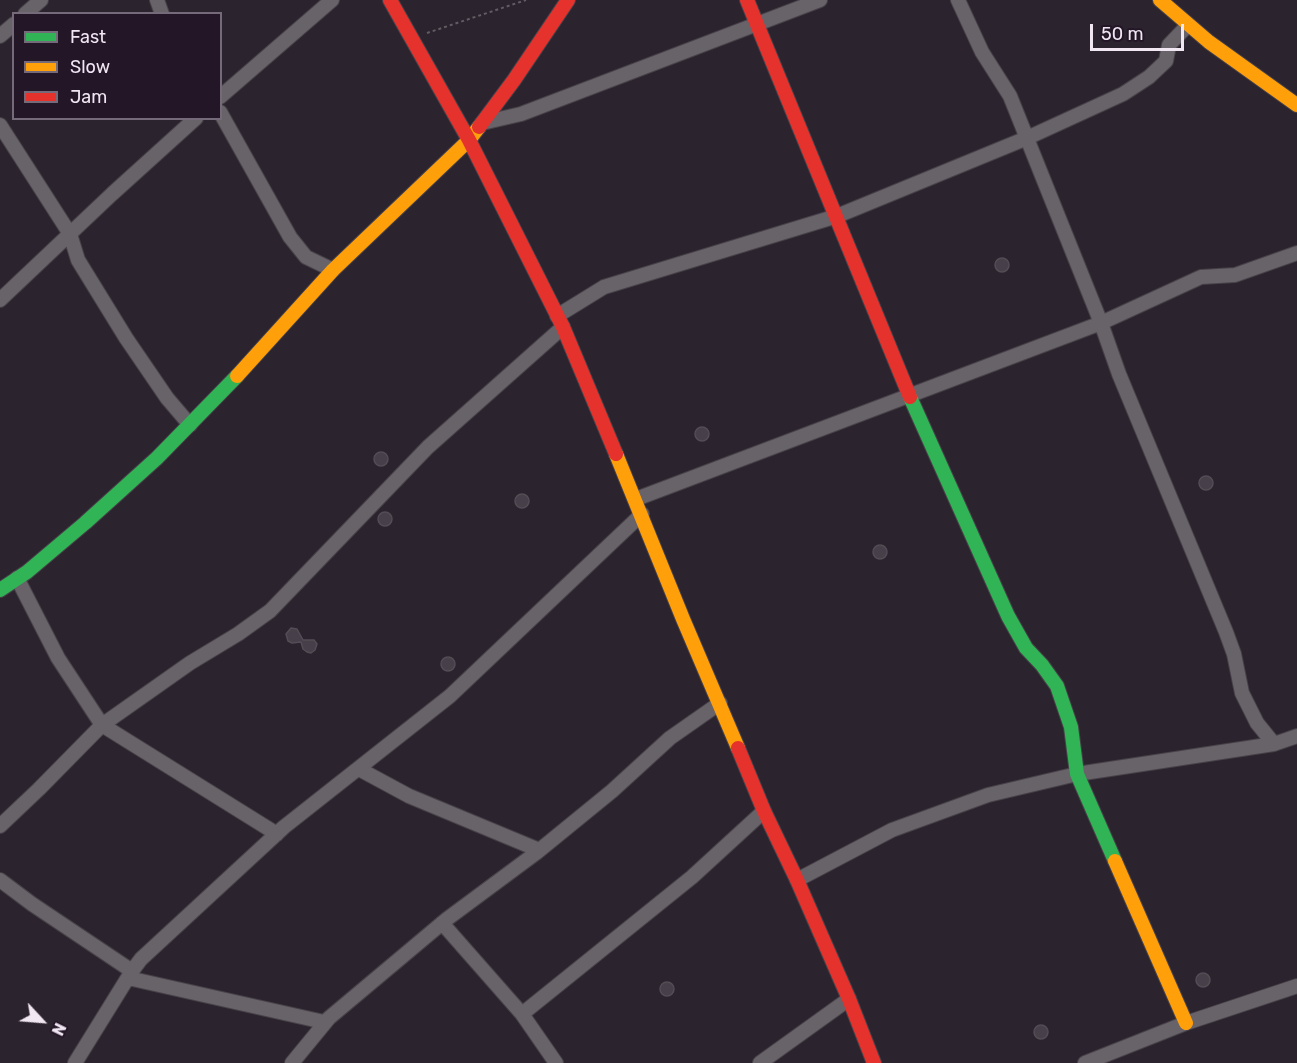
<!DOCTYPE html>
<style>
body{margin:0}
#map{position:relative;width:1297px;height:1063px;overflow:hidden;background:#2b232d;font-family:Rubik,sans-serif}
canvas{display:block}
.legend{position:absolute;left:12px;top:12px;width:210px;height:108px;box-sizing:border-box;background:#231627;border:2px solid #756a79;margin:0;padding:8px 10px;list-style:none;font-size:18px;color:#f1e7f3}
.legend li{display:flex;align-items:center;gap:12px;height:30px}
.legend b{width:30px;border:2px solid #756a79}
.north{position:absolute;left:12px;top:991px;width:60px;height:60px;-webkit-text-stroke:4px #231627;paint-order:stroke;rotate:116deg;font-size:16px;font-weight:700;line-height:24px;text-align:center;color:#f1e7f3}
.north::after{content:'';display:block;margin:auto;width:21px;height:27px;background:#f1e7f3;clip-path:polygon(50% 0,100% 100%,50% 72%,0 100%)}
.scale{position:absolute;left:1090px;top:24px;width:94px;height:27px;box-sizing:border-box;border:3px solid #f1e7f3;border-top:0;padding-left:8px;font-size:18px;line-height:21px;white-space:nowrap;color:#f1e7f3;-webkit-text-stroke:4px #231627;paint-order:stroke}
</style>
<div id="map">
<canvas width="1297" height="1063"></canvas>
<ul class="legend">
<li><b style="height:8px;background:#30b455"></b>Fast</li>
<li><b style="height:8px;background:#ff9f0a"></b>Slow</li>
<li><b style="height:8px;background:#e5322d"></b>Jam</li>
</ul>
<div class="north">N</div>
<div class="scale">50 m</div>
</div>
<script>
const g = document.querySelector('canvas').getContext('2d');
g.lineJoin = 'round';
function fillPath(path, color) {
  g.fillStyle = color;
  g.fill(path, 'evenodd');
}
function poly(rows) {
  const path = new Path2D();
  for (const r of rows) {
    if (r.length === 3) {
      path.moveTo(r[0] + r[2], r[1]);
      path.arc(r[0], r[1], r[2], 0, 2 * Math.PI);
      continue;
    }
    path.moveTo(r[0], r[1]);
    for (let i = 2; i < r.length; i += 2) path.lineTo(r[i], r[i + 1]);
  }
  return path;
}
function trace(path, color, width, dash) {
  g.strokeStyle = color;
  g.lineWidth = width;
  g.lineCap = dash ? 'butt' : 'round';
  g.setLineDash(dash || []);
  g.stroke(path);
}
const building = poly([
 [1002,265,7],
 [702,434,7],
 [381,459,7],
 [1206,483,7],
 [522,501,7],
 [385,519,7],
 [880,552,7],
 [291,628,297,629,303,640,314,640,317,644,315,650,311,653,307,652,303,649,301,642,292,643,288,641,286,634,291,628],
 [448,664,7],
 [1203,980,7],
 [667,989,7],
 [1041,1032,7]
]);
const path = poly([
 [427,33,526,0]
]);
const street = poly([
 [157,0,162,14],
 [958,0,982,52,1010,96,1101,323,1119,374,1226,632,1234,654,1242,693,1257,723,1274,744],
 [25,14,41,0],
 [0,36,14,24],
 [220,97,332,0],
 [220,112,290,237,306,257,333,270],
 [482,123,521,114,820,0],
 [0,125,70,234,78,260,126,338,167,398,190,425],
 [0,300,112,194,196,118],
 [557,316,604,287,837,216,1027,138,1123,94,1149,77,1166,61,1169,45,1188,25],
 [636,499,1101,323,1201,277,1235,275,1297,253],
 [17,578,58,658,102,725,277,834],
 [359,769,409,796,539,850],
 [0,826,39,789,102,725,190,663,238,634,270,611,428,447,563,327],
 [0,880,32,904,132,971],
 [797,880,892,830,988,795,1077,774,1274,744,1297,736],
 [442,923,522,1014,556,1063],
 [128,978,324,1022],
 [522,1014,692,877,764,811],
 [75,1063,132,971,141,959,284,827,450,696,642,514],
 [292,1063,329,1018,447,919,536,853,612,791,670,738,720,703],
 [760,1063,849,999],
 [1085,1063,1186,1023,1297,986]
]);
const fast = poly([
 [910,397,1008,616,1026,648,1042,665,1057,686,1071,727,1077,774,1115,861],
 [0,590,27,572,85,523,157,458,237,376]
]);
const slow = poly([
 [1160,0,1209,42,1297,105],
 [237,376,333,270,469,140,479,127],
 [616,454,683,619,738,748],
 [1115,861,1186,1023]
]);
const jam = poly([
 [390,0,469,140,563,327,616,454],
 [747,0,910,397],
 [479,127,514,80,568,0],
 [738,748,764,811,797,880,849,999,874,1063]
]);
fillPath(building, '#473f49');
trace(building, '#544d56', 1.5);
trace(street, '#474149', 16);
trace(fast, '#474149', 16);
trace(slow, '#474149', 16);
trace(jam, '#474149', 16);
trace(path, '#625c64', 2, [3, 3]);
trace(street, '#686269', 14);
trace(fast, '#30b455', 14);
trace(slow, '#ff9f0a', 14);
trace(jam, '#e5322d', 14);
</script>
